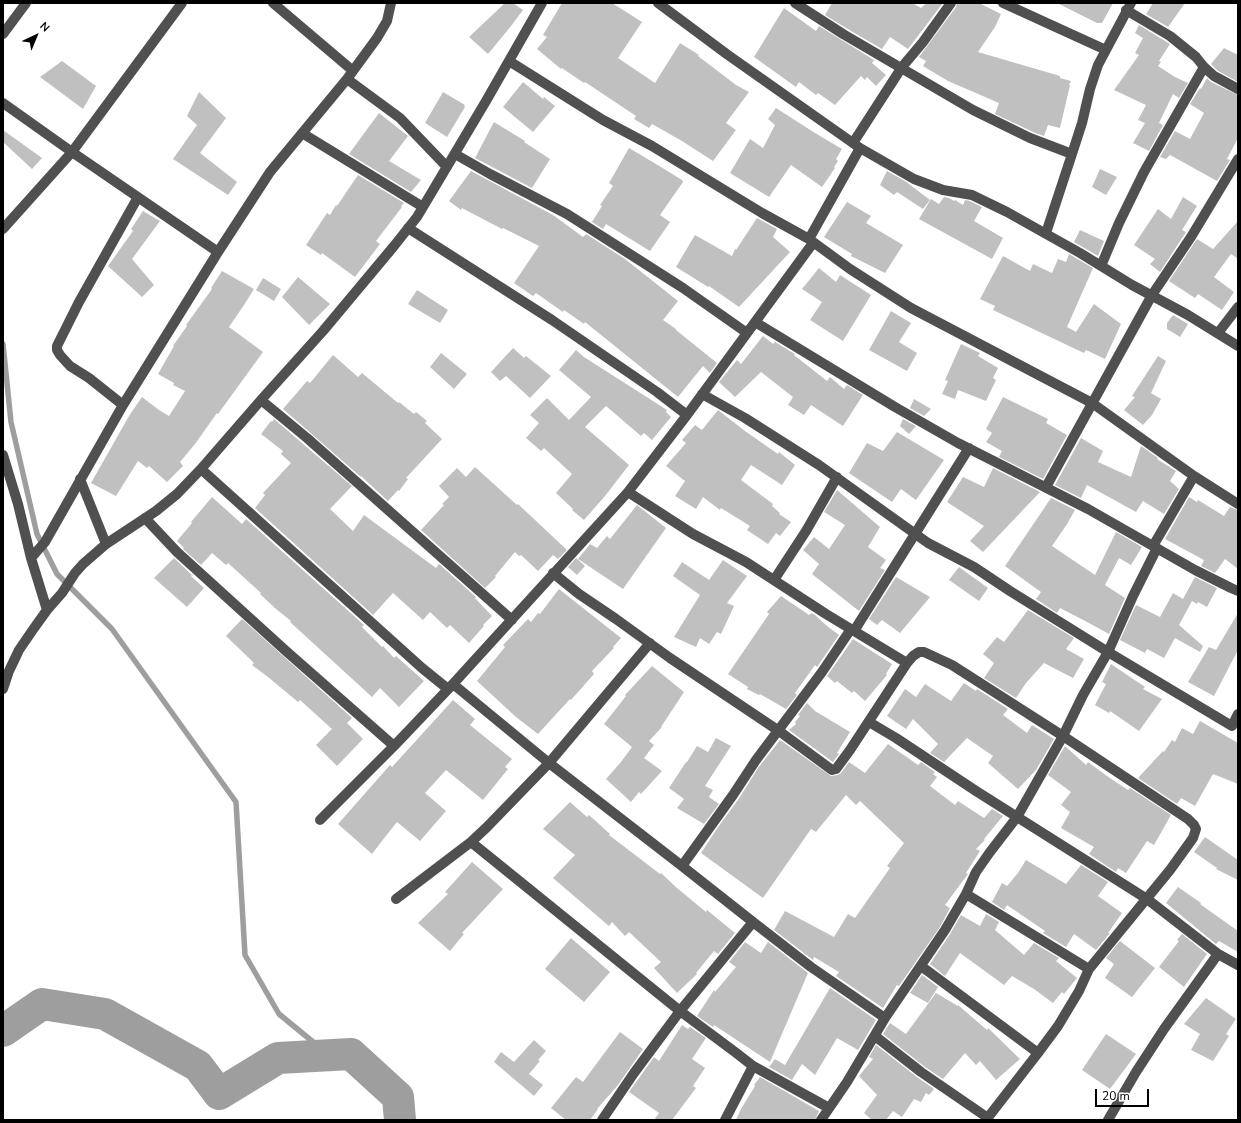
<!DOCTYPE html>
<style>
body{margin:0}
#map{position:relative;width:1241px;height:1123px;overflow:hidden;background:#fff;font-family:"Nunito Sans",sans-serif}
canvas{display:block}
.frame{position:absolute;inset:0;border:4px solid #000;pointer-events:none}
.north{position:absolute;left:16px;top:16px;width:40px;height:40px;-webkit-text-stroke:3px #fff;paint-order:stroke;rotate:44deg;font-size:11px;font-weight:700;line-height:16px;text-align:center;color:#000}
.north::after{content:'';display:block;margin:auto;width:14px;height:18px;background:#000;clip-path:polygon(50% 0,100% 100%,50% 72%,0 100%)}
.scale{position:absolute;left:1095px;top:1089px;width:54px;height:18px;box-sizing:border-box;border:2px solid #000;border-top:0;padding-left:5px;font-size:12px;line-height:14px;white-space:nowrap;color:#000;-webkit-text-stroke:3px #fff;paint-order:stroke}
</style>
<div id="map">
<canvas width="1241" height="1123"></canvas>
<div class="frame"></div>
<div class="north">N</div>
<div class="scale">20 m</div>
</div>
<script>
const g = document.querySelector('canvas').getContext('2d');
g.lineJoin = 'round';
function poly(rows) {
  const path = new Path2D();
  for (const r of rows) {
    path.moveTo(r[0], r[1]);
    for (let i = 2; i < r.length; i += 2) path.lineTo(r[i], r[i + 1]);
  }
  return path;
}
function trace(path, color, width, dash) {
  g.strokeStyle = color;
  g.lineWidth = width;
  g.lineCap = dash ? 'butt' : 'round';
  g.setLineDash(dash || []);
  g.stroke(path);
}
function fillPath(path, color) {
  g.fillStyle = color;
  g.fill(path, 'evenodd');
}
const stream = poly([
 [3,344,11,422,37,534,57,574,112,629,236,802,245,955,279,1014,329,1055]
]);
const river = poly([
 [3,1031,42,1004,105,1014,198,1066,219,1094,278,1058,351,1054,398,1097,400,1120]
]);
const building = poly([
 [505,3,513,3,523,10,511,26,488,54,469,37],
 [562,3,612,3,642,22,618,58,655,83,680,43,699,55,698,56,736,85,749,92,726,123,736,130,713,161,682,141,652,124,649,128,634,119,636,116,585,82,584,83,562,68,561,69,537,49,547,37,543,35],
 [832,3,912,3,921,8,926,3,943,3,908,49,890,37,882,49,846,28,825,15],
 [957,3,979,3,1001,14,995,27,978,52,1060,76,1060,78,1071,81,1069,85,1070,85,1060,128,1048,125,1044,136,1033,132,995,114,999,103,948,81,923,66,926,61,919,57,956,7],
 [1057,3,1113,3,1102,23,1097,23],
 [1153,3,1185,3,1168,27,1146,14],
 [784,8,816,31,819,26,874,60,872,63,886,75,876,86,867,77,865,80,861,76,835,105,818,93,816,95,799,82,796,87,754,57],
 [1139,25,1170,44,1159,61,1161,62,1158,66,1175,77,1188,83,1179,98,1173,94,1159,123,1163,125,1149,151,1133,143,1145,123,1138,120,1146,105,1114,90,1139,55,1135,53,1143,38,1135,33],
 [1224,48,1238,55,1238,82,1218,71,1211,64],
 [62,61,96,86,83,109,40,77],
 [1207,78,1211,82,1238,95,1238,138,1227,159,1230,160,1217,181,1170,155,1166,159,1160,157,1175,131,1190,139,1204,113,1190,104,1200,88,1201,89],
 [523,82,543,99,544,97,555,106,533,132,503,107],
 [199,92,226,118,200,153,237,182,228,195,173,159,197,125,187,116],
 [443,92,465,105,464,106,465,107,447,137,425,123],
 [776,108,815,133,842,149,836,159,838,161,834,167,835,168,822,187,791,165,769,197,730,173,750,139,763,148,775,125,768,119],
 [379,113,408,136,389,161,421,180,411,192,349,154],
 [494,122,525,141,524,142,550,159,532,188,475,158],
 [3,130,42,158,32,169,3,142],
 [629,148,661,167,682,180,683,182,660,215,670,222,650,251,606,224,603,229,592,222,602,206,600,205,613,186,609,183],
 [1100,169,1117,177,1106,195,1092,187],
 [471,171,553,215,583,237,586,234,625,259,678,301,663,320,676,329,676,330,717,363,710,373,703,366,678,397,585,322,584,324,564,310,563,312,536,293,533,296,514,283,539,246,503,228,502,229,462,208,461,210,449,201],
 [887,171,905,181,930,200,923,209,897,192,894,195,880,185],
 [358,175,404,203,401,206,402,207,376,241,380,244,355,277,322,253,321,255,306,245,327,213,330,215,336,205,337,206],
 [944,197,949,198,954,201,955,200,963,205,965,200,970,201,982,207,974,221,1003,238,992,259,919,219,931,199,939,204],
 [1183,197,1197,206,1182,230,1186,232,1160,272,1150,264,1155,259,1134,245,1158,209,1171,219],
 [847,202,871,216,866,223,903,245,885,273,851,256,852,254,824,237],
 [143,211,160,221,132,259,154,285,142,297,108,266,133,231,131,229],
 [757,218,777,229,773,237,790,252,739,307,709,286,708,287,676,267,695,235,732,256,735,249,736,250],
 [1238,221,1238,259,1231,254,1214,277,1234,292,1222,310,1198,294,1195,298,1169,281,1197,239,1213,249],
 [1080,230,1104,241,1098,256,1074,242],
 [1069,254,1093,268,1067,327,1076,332,1094,304,1121,324,1105,359,1086,350,1084,353,993,310,995,306,980,299,1003,256,1030,271,1033,264,1052,273,1058,259,1066,262],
 [819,268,836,282,840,275,871,295,843,341,810,320,822,302,802,289],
 [222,271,254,289,244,305,229,327,263,352,218,414,217,413,195,444,180,462,183,466,167,482,149,466,147,468,138,461,116,496,91,483,129,416,142,397,159,410,169,416,185,391,173,385,174,383,158,374,174,346,173,346,187,326,186,325,212,289,211,288],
 [298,277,330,304,309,325,282,297],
 [263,278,281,289,274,301,256,290],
 [417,290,448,310,440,323,408,304],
 [891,311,911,323,899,342,917,353,907,371,869,350],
 [1173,315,1188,324,1180,337,1167,329,1167,323],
 [763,336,773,344,775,342,795,354,794,355,827,381,830,377,844,389,847,385,863,395,843,426,811,405,804,415,788,405,793,397,761,372,735,397,719,382,737,360,741,364],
 [961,344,980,353,978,356,998,368,993,378,996,380,986,401,958,390,955,399,942,394,948,381,945,380],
 [513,348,524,358,526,356,551,376,530,398,506,376,500,381,491,372],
 [576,350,584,357,667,410,666,412,671,417,652,440,644,433,641,436,606,406,585,427,629,465,605,496,584,520,572,510,573,509,556,493,572,474,544,448,541,451,526,438,539,423,530,415,547,398,569,420,591,397,559,370],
 [441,353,467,374,454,389,430,367],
 [333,355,358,377,362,373,398,403,399,402,414,414,416,412,427,421,425,423,442,439,406,478,408,479,399,491,398,490,388,501,361,476,361,477,283,409,307,381,310,383],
 [1158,356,1166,361,1151,393,1161,399,1152,415,1143,425,1124,410,1135,397,1132,396],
 [1003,397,1048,419,1046,423,1067,435,1043,479,999,457,1002,451,986,442,992,433,986,429],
 [914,399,931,409,924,416,910,408],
 [718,410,745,431,778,454,779,452,795,465,782,485,751,465,741,480,773,504,772,506,780,513,779,514,791,522,780,536,776,533,768,544,747,530,750,526,721,508,720,510,703,497,696,509,675,496,685,481,666,466,686,443,682,440,695,425,702,430],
 [274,419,352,486,330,509,353,531,364,515,436,568,439,564,476,597,475,598,492,616,483,625,484,626,469,643,450,625,447,628,430,612,423,620,393,593,373,615,255,508,265,495,263,493,291,463,281,454,283,451,261,434,271,421,272,422],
 [903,419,916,426,909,434,900,426],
 [897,432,944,460,916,500,901,489,892,502,849,473,867,443,883,451],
 [1081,438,1103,451,1098,462,1131,477,1141,446,1158,458,1157,459,1176,471,1170,481,1179,489,1164,514,1143,501,1136,512,1087,485,1081,498,1055,485],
 [475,467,517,505,518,504,567,550,558,559,553,555,538,571,521,555,519,556,515,552,495,576,496,577,485,588,421,530,444,505,442,504,449,497,439,486,457,468,466,477],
 [993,468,1040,492,983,552,970,541,984,526,947,502,963,477,984,487],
 [837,490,880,527,868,547,886,560,880,568,885,570,859,611,812,574,819,564,803,550,814,537,829,549,845,525,824,512],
 [212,497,242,524,246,519,364,625,362,627,382,647,383,646,394,658,396,656,424,681,399,707,380,688,372,697,290,622,291,621,276,609,260,594,261,593,228,563,226,565,212,553,201,565,183,549,184,548,177,541,192,523,191,522],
 [1189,497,1197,502,1198,500,1224,516,1230,507,1238,510,1238,569,1225,559,1215,573,1201,566,1204,560,1165,539],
 [1051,498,1075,510,1067,524,1052,546,1095,575,1116,532,1142,547,1131,565,1119,558,1105,585,1125,598,1109,634,1087,622,1060,608,1057,613,1036,599,1041,592,1005,566],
 [637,505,666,528,623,589,578,559,590,544,597,548,607,536,610,539],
 [174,558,192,575,191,576,204,588,187,607,154,578],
 [576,558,585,566,577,575,568,567],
 [723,560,747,576,727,603,734,606,721,634,717,632,709,644,700,638,696,647,674,637,700,595,673,576,682,562,709,580],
 [959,567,988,588,979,601,949,580],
 [896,577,930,597,900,633,882,620,877,625,869,619],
 [1195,577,1217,588,1207,607,1198,602,1197,604,1192,601,1179,625,1203,646,1200,652,1175,638,1164,658,1147,649,1145,653,1120,640,1136,605,1160,617,1173,593,1183,599],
 [559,589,621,638,613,647,614,648,592,671,594,674,571,700,570,699,538,734,516,717,477,681,505,647,503,645,528,619,531,622,538,613,540,614],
 [781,596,809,615,812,613,815,615,827,626,839,635,817,667,815,665,795,693,797,695,786,709,760,694,759,695,747,689,748,687,728,674,769,614,767,612],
 [1028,610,1074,638,1066,649,1084,659,1073,678,1044,663,1026,683,1016,698,984,678,994,663,983,654,997,637,1004,642],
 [1238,613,1238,650,1214,696,1188,682,1209,647,1216,650],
 [242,619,352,718,347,723,363,739,337,766,316,745,332,729,300,700,298,702,268,677,252,665,254,663,226,636],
 [853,639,892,664,886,674,887,675,865,701,854,691,852,693,837,681,835,683,827,676],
 [1111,664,1145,687,1143,689,1162,699,1139,731,1110,711,1109,713,1095,705,1106,684,1102,682],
 [652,666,684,692,661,727,662,727,649,741,654,745,644,758,662,771,641,794,639,792,631,802,606,779,621,762,632,747,604,724,626,696,625,695],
 [964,683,976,691,977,689,1008,709,1003,715,1027,733,1032,725,1054,739,1036,770,1018,789,988,763,993,756,967,738,944,762,930,753,938,744,913,719,906,729,887,716,905,689,916,697,925,684,951,701],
 [453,700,475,719,470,725,512,759,505,767,508,769,483,800,446,770,425,793,446,811,420,841,397,822,385,837,372,854,338,824,390,765,392,767],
 [807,703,815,711,850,732,837,753,839,754,833,762,789,730,796,724,795,722,800,716,798,715],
 [1200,721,1238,743,1238,784,1213,774,1195,806,1181,798,1177,804,1138,778,1163,751,1164,752,1172,740,1175,742,1182,728,1193,734],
 [716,738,731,746,705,786,713,790,709,797,719,804,704,824,677,808,684,799,669,788,686,762,687,762,697,746,708,752],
 [780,740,831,776,838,775,841,773,849,762,865,773,888,744,918,765,921,762,935,772,933,774,937,777,930,786,955,805,958,801,984,818,992,809,1003,816,984,839,985,840,976,849,980,851,966,873,968,874,945,905,950,908,940,927,899,986,897,985,883,1008,836,976,839,972,814,957,813,960,774,930,785,911,834,937,848,914,855,918,890,868,887,866,904,843,860,801,856,805,846,795,816,832,811,829,763,898,701,853,716,830,740,797,758,768],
 [1065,746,1086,765,1088,762,1107,776,1128,790,1130,788,1171,815,1154,845,1147,841,1126,873,1118,868,1116,872,1089,854,1094,847,1061,828,1070,812,1061,805,1071,792,1048,775],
 [570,802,587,817,589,815,610,834,609,835,660,874,661,873,677,888,706,912,707,910,735,933,718,954,714,951,696,973,697,974,677,993,654,968,661,962,629,932,625,936,612,922,609,926,553,878,575,855,543,829],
 [1205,837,1238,860,1238,880,1216,869,1217,868,1194,852],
 [1026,860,1066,884,1081,865,1108,882,1098,896,1122,913,1108,933,1110,933,1096,950,1074,934,1066,947,1043,933,1045,931,1007,905,1004,910,992,902,1002,883,1007,886,1018,873],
 [472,862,503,889,462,933,464,934,450,951,418,923,448,894,445,892],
 [1178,887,1201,903,1200,904,1238,931,1238,952,1219,941,1216,944,1166,903],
 [986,914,999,922,995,930,1024,955,1034,943,1059,958,1056,961,1077,978,1064,994,1062,992,1053,1003,1034,989,1012,976,1004,985,960,953,945,976,930,964,950,934,961,915,980,926],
 [1182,934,1207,954,1184,987,1159,967,1179,941,1177,940],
 [571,938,610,972,584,1002,545,969],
 [1120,941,1155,968,1132,997,1105,978,1114,964,1106,958],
 [745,942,761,953,768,942,808,973,770,1062,714,1025,713,1027,697,1016,714,990,715,992,736,967,729,962],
 [922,975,938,987,928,1003,910,993],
 [830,988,876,1020,858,1050,837,1038,815,1075,802,1064,792,1080,769,1067,775,1059,785,1065],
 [936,993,958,1006,958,1005,987,1030,988,1028,1020,1059,996,1080,980,1061,976,1065,965,1053,943,1079,925,1067,883,1034,890,1023,906,1034],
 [1206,998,1236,1019,1226,1034,1229,1036,1213,1061,1191,1050,1200,1034,1184,1024],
 [682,1025,688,1029,690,1027,706,1038,692,1059,705,1068,693,1086,696,1088,672,1120,654,1120,659,1113,629,1092,654,1057,659,1061],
 [620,1032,643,1049,618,1085,597,1109,598,1109,590,1120,566,1120,551,1108,576,1077,583,1082],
 [1106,1034,1136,1054,1110,1089,1082,1070],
 [534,1040,546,1051,538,1060,540,1061,529,1074,543,1085,534,1096,494,1062,501,1052,514,1062],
 [876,1045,917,1077,934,1089,929,1095,926,1093,921,1102,914,1099,902,1117,893,1111,886,1120,872,1120,864,1113,877,1095,859,1076,873,1059,869,1057],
 [760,1077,819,1111,815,1120,736,1120,741,1109,755,1086,754,1085]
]);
const minor = poly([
 [273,3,352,70],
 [658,3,728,55,860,148,914,179,943,190,972,195,1007,212,1080,253,1132,285,1188,315,1238,346],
 [795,3,843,34,973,110,1030,138,1072,154],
 [1003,3,1106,50],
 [1126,10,1170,36,1196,57,1204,67,1214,76,1238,89],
 [3,34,26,3],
 [509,61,603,120,652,146,762,213,809,239,850,269,911,308,1092,403,1194,476,1238,504],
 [347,79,400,118,447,167],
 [3,103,72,152,218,252],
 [302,133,423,207],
 [853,143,902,67,923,42,951,3],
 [455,154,490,174,567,214,683,288,747,333],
 [408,228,552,320,657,392,687,415],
 [3,229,72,152,182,3],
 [1046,233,1072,154,1082,123,1090,89,1098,65,1131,3],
 [809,239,860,148],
 [1101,266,1119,223,1144,172,1204,67],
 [755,322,895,407,958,443,1088,509,1195,570,1231,588,1238,591],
 [1218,333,1238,307],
 [702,394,745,418,819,465,928,543,974,567,1010,591,1108,652,1232,726,1238,714],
 [261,400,307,438,512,620],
 [123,405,89,378,70,366,60,355,57,350,57,346,79,302,138,197],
 [3,455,18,504,31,558,47,610],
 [201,469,331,586,422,668,448,689],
 [80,479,106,544],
 [1046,487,1152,295,1191,237,1238,159],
 [628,492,693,534,746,562,826,614,907,663],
 [145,518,177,552,286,651,394,746],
 [1153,546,1194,476],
 [31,558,45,542,123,405,218,252,270,172,347,79,377,38,387,21,391,3],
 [553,573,579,594,616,619,670,658,779,731,832,770,836,769,850,750,907,663,913,656,919,652,924,652,952,665,1063,736,1188,819,1194,825,1196,829,1193,838,1170,870,1089,969,1079,991,1058,1026,1038,1053,986,1120],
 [774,580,806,531,837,477],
 [854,631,969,448],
 [453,684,549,763,682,866,753,922,811,967,885,1018],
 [3,689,9,671,19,650,32,631,47,610,62,593,75,573,83,564,106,544,156,511,177,494,201,469,261,400,323,331,394,246,417,217,423,207,486,101,542,3],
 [869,722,896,738,976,791,1147,899,1218,954,1238,965],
 [320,820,394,746,453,684,628,492,687,415,813,243],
 [471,842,680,1011,735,1052,753,1066,829,1108],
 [682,866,733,795,756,760,822,672,851,629],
 [966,894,1089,969],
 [396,899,471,842,487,827,549,763,650,643],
 [921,966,1038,1053],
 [875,1036,921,1072,988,1118],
 [602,1120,634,1073,680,1011,753,922],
 [725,1120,753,1066],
 [821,1120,847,1082,885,1018,945,930,966,894,976,872,990,852,1017,817,1063,736,1083,695,1108,652,1133,596,1157,548],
 [1108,1120,1136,1072,1164,1029,1218,954]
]);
trace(stream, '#9e9e9e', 5.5);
trace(river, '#9e9e9e', 32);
fillPath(building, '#c0c0c0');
trace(minor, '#505050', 10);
</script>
